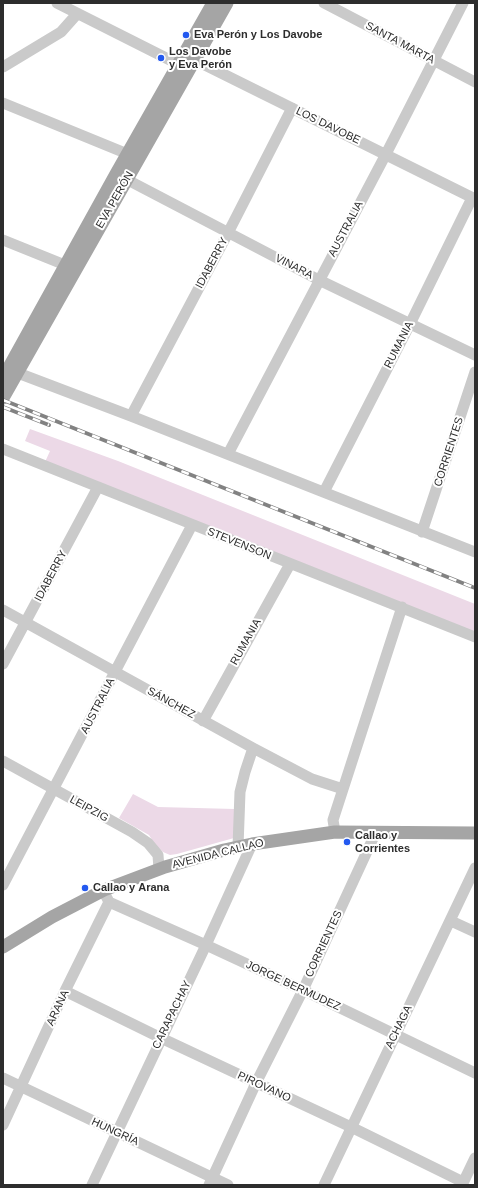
<!DOCTYPE html>
<meta charset="utf-8">
<style>
body{margin:0}
#map{position:relative;width:478px;height:1188px;overflow:hidden;background:#fff;font-family:Arial,sans-serif}
canvas{display:block}
.frame{position:absolute;inset:0;border:4px solid #2d2d2d;pointer-events:none}
</style>
<div id="map">
<canvas width="478" height="1188"></canvas>
<div class="frame"></div>
</div>
<script>
const g = document.querySelector('canvas').getContext('2d');
g.lineJoin = 'round';
function fillPath(path, color) {
  g.fillStyle = color;
  g.fill(path, 'evenodd');
}
function poly(rows) {
  const path = new Path2D();
  for (const r of rows) {
    path.moveTo(r[0], r[1]);
    for (let i = 2; i < r.length; i += 2) path.lineTo(r[i], r[i + 1]);
  }
  return path;
}
function trace(path, color, width, dash) {
  g.strokeStyle = color;
  g.lineWidth = width;
  g.lineCap = dash ? 'butt' : 'round';
  g.setLineDash(dash || []);
  g.stroke(path);
}
function write(font, color, halo, rows, align = 'center') {
  g.font = font + ' Arial,sans-serif';
  g.lineWidth = 4;
  g.setLineDash([]);
  g.textBaseline = 'middle';
  g.strokeStyle = halo;
  g.fillStyle = color;
  for (const [text, x, y, turn = 0] of rows) {
    g.save();
    g.translate(x, y);
    g.rotate((+turn || 0) * Math.PI / 180);
    g.textAlign = isNaN(turn) ? turn : align;
    if (halo) g.strokeText(text, 0, 0);
    g.fillText(text, 0, 0);
    g.restore();
  }
}
const green = poly([
 [30,429,118,461,475,604,475,634,45,462,50,451,25,441],
 [133,794,158,807,235,809,234,838,177,854,170,855,163,852,156,846,149,835,119,818]
]);
const minor = poly([
 [57,3,170,60,179,62,194,62,203,64,475,199],
 [324,3,475,82],
 [3,67,61,32,77,14],
 [3,103,135,157],
 [120,176,319,280,475,355],
 [3,240,65,265],
 [10,370,131,416,475,552],
 [131,416,228,233,292,108],
 [3,449,475,637],
 [228,454,386,154,463,3],
 [324,492,410,324,472,198],
 [422,532,475,372],
 [3,610,253,748,312,779,343,789],
 [3,664,98,487],
 [203,721,290,564],
 [3,761,132,832,148,843,158,855,159,869],
 [335,832,333,820,402,607],
 [238,847,240,792,245,772,253,748],
 [3,885,192,525],
 [109,902,206,945,303,990,475,1073],
 [451,921,475,932],
 [65,991,161,1038,351,1127,463,1182],
 [3,1078,228,1185],
 [3,1125,65,991,109,902,106,896],
 [92,1185,206,945,252,844],
 [209,1185,256,1083,303,990,376,832],
 [324,1185,475,868],
 [462,1185,475,1158]
]);
const major = poly([
 [3,378,116,174,213,3],
 [3,398,227,3],
 [3,947,52,917,104,890,165,867,224,850,252,844,335,832,475,833]
]);
const rail = poly([
 [3,400,475,588],
 [3,407,49,425]
]);
const markers = [
 [186,35,4,"#2359f0"],
 [161,58,4,"#2359f0"],
 [347,842,4,"#2359f0"],
 [85,888,4,"#2359f0"]
];
const poiNames = [
 ["Eva Perón y Los Davobe",194,35],
 ["Los Davobe",169,52],
 ["y Eva Perón",169,65],
 ["Callao y",355,836],
 ["Corrientes",355,849],
 ["Callao y Arana",93,888]
];
const streetNames = [
 ["SANTA MARTA",400,43,28],
 ["LOS DAVOBE",328,126,26],
 ["EVA PERÓN",115,200,-60],
 ["AUSTRALIA",346,229,-62],
 ["IDABERRY",212,263,-62],
 ["VINARA",294,267,27],
 ["RUMANIA",399,345,-63],
 ["CORRIENTES",449,452,-72],
 ["STEVENSON",239,544,22],
 ["IDABERRY",51,576,-62],
 ["RUMANIA",246,642,-61],
 ["SÁNCHEZ",171,703,29],
 ["AUSTRALIA",98,706,-63],
 ["LEIPZIG",89,809,29],
 ["AVENIDA CALLAO",218,854,-14],
 ["CORRIENTES",324,944,-65],
 ["JORGE BERMUDEZ",293,986,25],
 ["ARANA",58,1008,-65],
 ["CARAPACHAY",172,1015,-64],
 ["ACHAGA",399,1027,-64],
 ["PIROVANO",264,1087,25],
 ["HUNGRÍA",115,1132,25]
];
fillPath(green, '#ecd9e7');
trace(minor, '#cacaca', 11);
trace(major, '#a5a5a5', 13);
trace(rail, '#828282', 4);
trace(rail, '#fff', 2.5, [8]);
for (const [x, y, r, color] of markers) {
  const dot = new Path2D();
  dot.arc(x, y, r, 0, 2 * Math.PI);
  g.fillStyle = color;
  g.fill(dot);
  trace(dot, '#fff', 1.5);
}
write('bold 11px', '#2d2d2d', '#fff', poiNames, 'left');
write('11px', '#2d2d2d', '#fff', streetNames);
</script>
